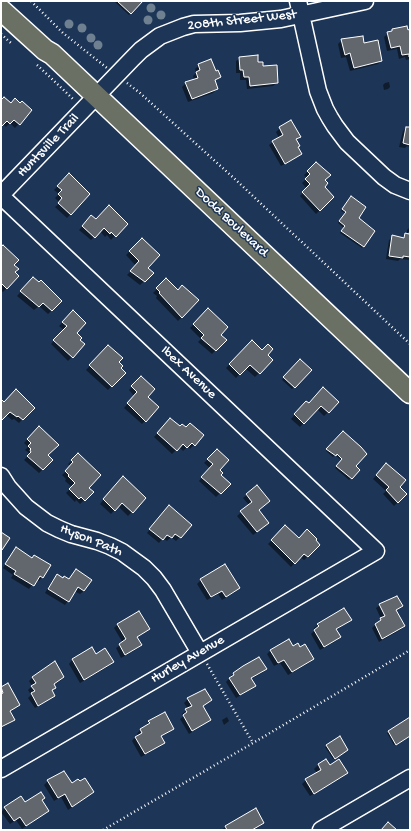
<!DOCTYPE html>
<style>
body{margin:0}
#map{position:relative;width:411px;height:831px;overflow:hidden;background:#1d3557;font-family:"Gochi Hand",sans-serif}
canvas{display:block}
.frame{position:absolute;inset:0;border:2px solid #fff;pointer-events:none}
</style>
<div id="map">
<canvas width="411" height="831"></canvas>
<div class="frame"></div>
</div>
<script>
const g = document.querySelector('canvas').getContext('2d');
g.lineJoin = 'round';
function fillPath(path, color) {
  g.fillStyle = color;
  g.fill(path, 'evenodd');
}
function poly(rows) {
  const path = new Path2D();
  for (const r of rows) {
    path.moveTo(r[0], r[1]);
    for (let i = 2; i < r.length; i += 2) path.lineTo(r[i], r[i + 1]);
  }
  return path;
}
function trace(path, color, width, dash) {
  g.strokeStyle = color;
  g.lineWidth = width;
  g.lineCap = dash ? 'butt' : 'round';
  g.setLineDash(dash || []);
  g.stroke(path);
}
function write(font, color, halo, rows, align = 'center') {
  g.font = font + ' "Gochi Hand",sans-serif';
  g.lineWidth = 3;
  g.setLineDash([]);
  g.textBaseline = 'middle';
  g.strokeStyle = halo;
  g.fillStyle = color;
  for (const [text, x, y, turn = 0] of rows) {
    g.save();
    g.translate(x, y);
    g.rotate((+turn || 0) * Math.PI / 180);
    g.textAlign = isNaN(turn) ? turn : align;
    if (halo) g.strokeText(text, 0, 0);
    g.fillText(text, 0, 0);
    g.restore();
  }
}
const shadow = poly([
 [114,1,142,1,129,15],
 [392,30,407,31,410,30,410,59,406,60,405,57,399,59,397,49,387,51,384,37],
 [342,40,363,44,381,61,378,64,350,71,346,57,341,58,338,44],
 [240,58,257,63,277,83,273,86,247,89,246,80,240,80,240,73,236,73,236,61],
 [199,65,215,72,220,77,214,81,217,89,213,93,188,102,182,87,186,83,194,80,193,76,196,73,195,69],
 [389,82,390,87,388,89,384,90,383,85,385,83],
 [1,101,31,110,15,128,10,123,6,127,3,124,1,126],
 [280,128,300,136,296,140,297,148,301,153,297,157,281,166,269,145,273,142,279,138,276,132],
 [406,128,410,128,410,147,407,146,405,148,399,147,403,131],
 [316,163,324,180,323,187,333,197,316,214,300,196,307,189,302,183,307,178,304,175],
 [69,174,89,194,67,218,55,207,60,203,55,198,59,194,54,190],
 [349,199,357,218,363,246,362,248,340,233,344,228,338,223,345,213,341,211],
 [91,217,96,220,126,224,111,240,107,235,105,237,100,231,91,240,79,230],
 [410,227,410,260,400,259,398,261,386,259,389,240,393,237,402,238,405,235,407,235,407,230],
 [142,239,147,268,152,273,140,285,127,275,136,266,126,255],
 [1,248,13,265,14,272,18,276,3,292,1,290],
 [33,278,61,301,48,314,39,306,34,310,17,296],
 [166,280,178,291,197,301,178,321,156,298,157,296,153,293],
 [208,309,220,335,225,340,212,354,198,342,201,339,190,328],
 [73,312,75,333,79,340,84,344,68,361,51,344,64,330,59,326],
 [252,341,272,360,255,377,245,368,236,378,226,368],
 [108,346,119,368,124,373,108,390,86,370],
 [300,360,310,370,292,389,282,380],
 [141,377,146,397,158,407,142,424,124,408,134,396,129,390],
 [1,401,4,403,33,408,19,423,14,419,12,420,6,415,1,420],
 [306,402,309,404,338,402,324,416,317,409,300,427,291,419],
 [170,420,180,427,203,435,190,449,188,446,183,451,179,447,172,454,154,437],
 [39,427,47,455,52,460,39,473,24,460,28,456,27,455,29,453,25,450,28,447,24,443],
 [343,432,354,466,359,470,349,480,335,468,342,461,335,455,333,457,326,451],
 [217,450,219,470,220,475,229,484,216,497,199,481,210,468,204,463],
 [78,455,87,488,92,492,80,504,76,500,75,502,66,493,72,487,65,481,66,479,62,475,71,467,68,464],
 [383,468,406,494,394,506,383,494,386,491,373,479],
 [119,481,145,498,128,516,118,506,111,514,100,504],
 [257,487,258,511,264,527,253,535,237,516,249,505,243,498],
 [165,510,191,525,176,541,171,537,167,541,163,538,159,543,147,533],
 [285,527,298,539,314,541,319,545,304,560,300,557,291,567,268,544],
 [13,552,42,577,39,581,36,580,29,589,11,578,13,575,3,568],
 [76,570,84,591,80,594,74,591,68,601,65,605,45,593,53,579,57,575,62,579,64,577,69,580],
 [201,580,239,588,235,592,222,600,218,594,207,600,197,584],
 [380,605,401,606,395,611,404,626,400,630,379,642,372,628,381,619,376,608],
 [350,619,347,623,336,630,340,637,336,641,320,650,311,634,315,630,314,628,318,625],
 [118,624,148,629,145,632,136,637,141,645,137,649,121,658,116,648,123,643,114,628],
 [289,640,293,647,313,659,309,663,288,675,280,663,274,666,267,654,270,651],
 [92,649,96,655,112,662,109,666,80,683,69,664,72,660],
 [243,667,265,669,262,673,251,679,255,686,251,689,236,698,226,682,233,674],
 [33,677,63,677,60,681,53,685,55,687,51,691,54,696,50,699,35,708,28,698,31,695,28,690,32,686,29,681],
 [7,684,19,705,10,712,14,720,10,723,1,728,1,688],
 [188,699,211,700,202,707,210,720,206,723,189,734,180,719,184,716,182,714,188,709,184,703],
 [164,714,173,728,169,732,161,737,164,743,160,746,141,757,132,741,135,737,138,736,137,734,140,730,146,727,145,726,149,722],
 [227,717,229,721,224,725,222,720],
 [410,719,410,736,394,745,387,733],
 [327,746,345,752,333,759,325,747],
 [326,760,329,766,346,773,343,777,310,796,302,784,306,780,317,773,314,769,318,765],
 [48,781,71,785,93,792,89,796,68,810,61,797,54,801,44,785],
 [41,801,48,811,44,814,22,829,16,820,10,824,1,812,5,808,25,803],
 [263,823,259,827,254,830,222,830,225,827]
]);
const building = poly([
 [117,1,143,1,131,14,117,1],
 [407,26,408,30,410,29,410,56,409,57,409,54,402,55,400,46,391,48,387,32,392,31,392,29,407,26],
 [363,36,364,43,378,40,382,61,354,68,350,53,345,55,341,39,363,36],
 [258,55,258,62,263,62,263,66,277,65,278,83,250,86,249,77,244,77,243,70,240,70,239,57,258,55],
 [211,59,216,71,218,70,221,77,215,80,218,89,192,99,185,82,198,78,196,72,200,70,198,64,211,59],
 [4,97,11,103,15,98,20,103,22,101,32,110,20,125,14,120,10,124,7,121,1,127,1,100,4,97],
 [291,120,301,137,296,139,300,146,298,147,302,154,285,164,272,141,283,135,279,127,291,120],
 [406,127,410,127,410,145,403,143,406,127],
 [316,162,331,175,325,180,328,183,325,187,334,197,320,211,302,192,310,184,305,179,310,174,307,171,316,162],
 [69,173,90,194,71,215,58,203,62,198,58,194,62,190,57,186,69,173],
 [351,196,366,207,359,218,375,231,364,247,341,231,345,226,339,221,346,212,342,209,351,196],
 [109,205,128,224,116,237,111,232,110,234,104,228,95,238,82,226,91,215,96,219,109,205],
 [410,230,410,257,403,256,403,258,389,256,392,235,404,238,405,233,409,234,410,230],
 [142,238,160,255,148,268,154,273,145,282,130,271,139,261,129,251,142,238],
 [3,245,19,260,14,265,19,269,15,272,19,276,7,289,1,283,1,247,3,245],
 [33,277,39,282,41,280,62,301,52,311,43,303,39,307,20,291,33,277],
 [166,278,178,290,182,285,199,300,182,318,159,293,160,292,156,288,166,278],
 [208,308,228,327,221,335,227,340,216,351,201,338,204,335,193,324,208,308],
 [73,310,86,323,77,333,82,338,80,340,85,344,73,358,53,340,67,326,62,322,73,310],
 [252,340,262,350,268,344,273,349,268,355,273,360,260,374,250,365,240,375,229,364,252,340],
 [108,345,123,358,119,362,123,366,121,368,126,373,112,387,89,365,108,345],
 [300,359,312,370,295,388,283,377,300,359],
 [141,376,155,389,148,397,159,407,146,422,127,403,137,392,131,386,141,376],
 [323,387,339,402,329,413,321,406,304,424,294,414,306,401,309,403,323,387],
 [16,389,35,408,23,420,18,416,17,417,10,412,2,420,1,419,1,399,4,402,16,389],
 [170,418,180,426,182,424,186,427,190,423,204,435,195,446,192,443,187,448,183,444,177,451,157,433,170,418],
 [39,426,59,445,48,455,53,460,43,470,27,456,31,452,30,450,31,449,28,446,31,443,27,439,39,426],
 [343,431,361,447,367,454,356,466,360,470,352,479,336,466,342,459,337,454,336,456,326,449,343,431],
 [217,449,229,460,220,470,223,473,221,475,231,484,221,494,201,477,213,464,207,459,217,449],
 [78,453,101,475,89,488,94,492,85,501,81,497,79,499,69,489,75,483,68,476,69,475,65,471,73,462,71,460,78,453],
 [386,463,406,480,400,487,407,494,398,503,386,490,389,487,376,475,386,463],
 [123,476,146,498,133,513,122,503,115,511,103,499,123,476],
 [257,485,270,501,259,510,269,523,257,532,240,511,252,502,246,494,257,485],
 [169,505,192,525,181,538,175,534,172,538,167,535,163,540,149,529,169,505],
 [285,525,299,538,307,529,317,539,316,540,320,545,308,557,304,554,295,564,271,540,285,525],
 [1,532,10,538,2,550,1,549,1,532],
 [16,547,32,558,34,555,51,565,43,578,40,576,34,586,14,574,16,571,5,564,16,547],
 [225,564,240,588,226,597,222,591,211,597,200,579,225,564],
 [76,569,92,580,84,591,78,587,69,602,48,589,57,574,63,578,64,576,69,579,76,569],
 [397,596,403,606,396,610,405,626,382,639,375,624,381,620,380,618,385,616,379,604,397,596],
 [344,608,352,620,336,629,341,637,324,647,314,630,319,626,317,624,344,608],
 [139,611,150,629,137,637,142,645,125,655,119,644,126,639,117,624,139,611],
 [289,639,293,646,298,643,300,647,305,644,314,659,292,672,284,660,278,663,270,650,289,639],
 [92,647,96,654,105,648,114,662,84,680,72,659,92,647],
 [259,657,267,669,251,678,256,686,240,695,229,678,234,675,233,673,243,666,259,657],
 [55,661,64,677,54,684,56,688,52,690,55,696,38,706,31,693,35,691,31,686,36,683,32,677,55,661],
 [8,683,20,705,10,711,15,720,1,727,1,694,3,693,1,687,8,683],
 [205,689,212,700,203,706,211,720,192,731,183,715,187,712,185,709,192,706,187,698,205,689],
 [165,712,174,729,161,736,165,743,145,754,135,737,142,733,140,729,150,723,148,721,165,712],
 [410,717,410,736,396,745,388,731,410,717],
 [340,736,348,750,335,759,326,745,340,736],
 [326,759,330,765,339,759,348,773,314,794,305,779,321,770,318,764,326,759],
 [64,771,72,783,78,779,80,781,85,778,94,792,72,807,65,794,58,798,47,780,64,771],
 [41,792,45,798,42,800,49,811,26,826,20,817,14,821,4,807,21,796,25,802,41,792],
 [256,808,264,823,252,830,227,830,225,826,256,808],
 [388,822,397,830,381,830,388,822]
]);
const path = poly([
 [31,1,63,33,107,68],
 [1,34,11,43],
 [37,65,50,77,74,100],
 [127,83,140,93,237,181,410,344],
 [207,664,253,743],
 [103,830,253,743,410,650]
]);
const minor = poly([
 [298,1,318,91,325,109,330,118,335,126,347,142,384,177,395,185,410,191],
 [1,195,132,59,141,50,160,36,183,27,194,24,240,23,281,19,365,1],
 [1,196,376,551,1,769],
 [1,476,8,487,26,507,47,523,59,529,71,534,97,541,110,546,122,552,144,568,154,578,163,590,200,653],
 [321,830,410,778]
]);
const major = poly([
 [1,10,45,50,52,54,410,393]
]);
const trees = [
 [151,8],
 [161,15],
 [148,20],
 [69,24],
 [82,28],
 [91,38],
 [98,45]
];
const streetNames = [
 ["208th Street West",242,21,-6],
 ["Huntsville Trail",49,146,-46],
 ["Dodd Boulevard",231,223,43],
 ["Ibex Avenue",188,373,43],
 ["Hyson Path",91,541,22],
 ["Hurley Avenue",188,660,-30]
];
fillPath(shadow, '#0007');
fillPath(building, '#62676d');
trace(building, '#fff', 1);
trace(minor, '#fff', 19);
trace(major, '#fff', 23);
trace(path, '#fff', 2.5, [1, 3]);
trace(minor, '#1d3557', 16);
trace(major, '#6b7065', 20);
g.fillStyle = '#6f8190';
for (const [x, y] of trees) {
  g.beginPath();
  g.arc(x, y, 4.5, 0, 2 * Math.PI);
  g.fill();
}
write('14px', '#fff', '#1d3557', streetNames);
</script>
